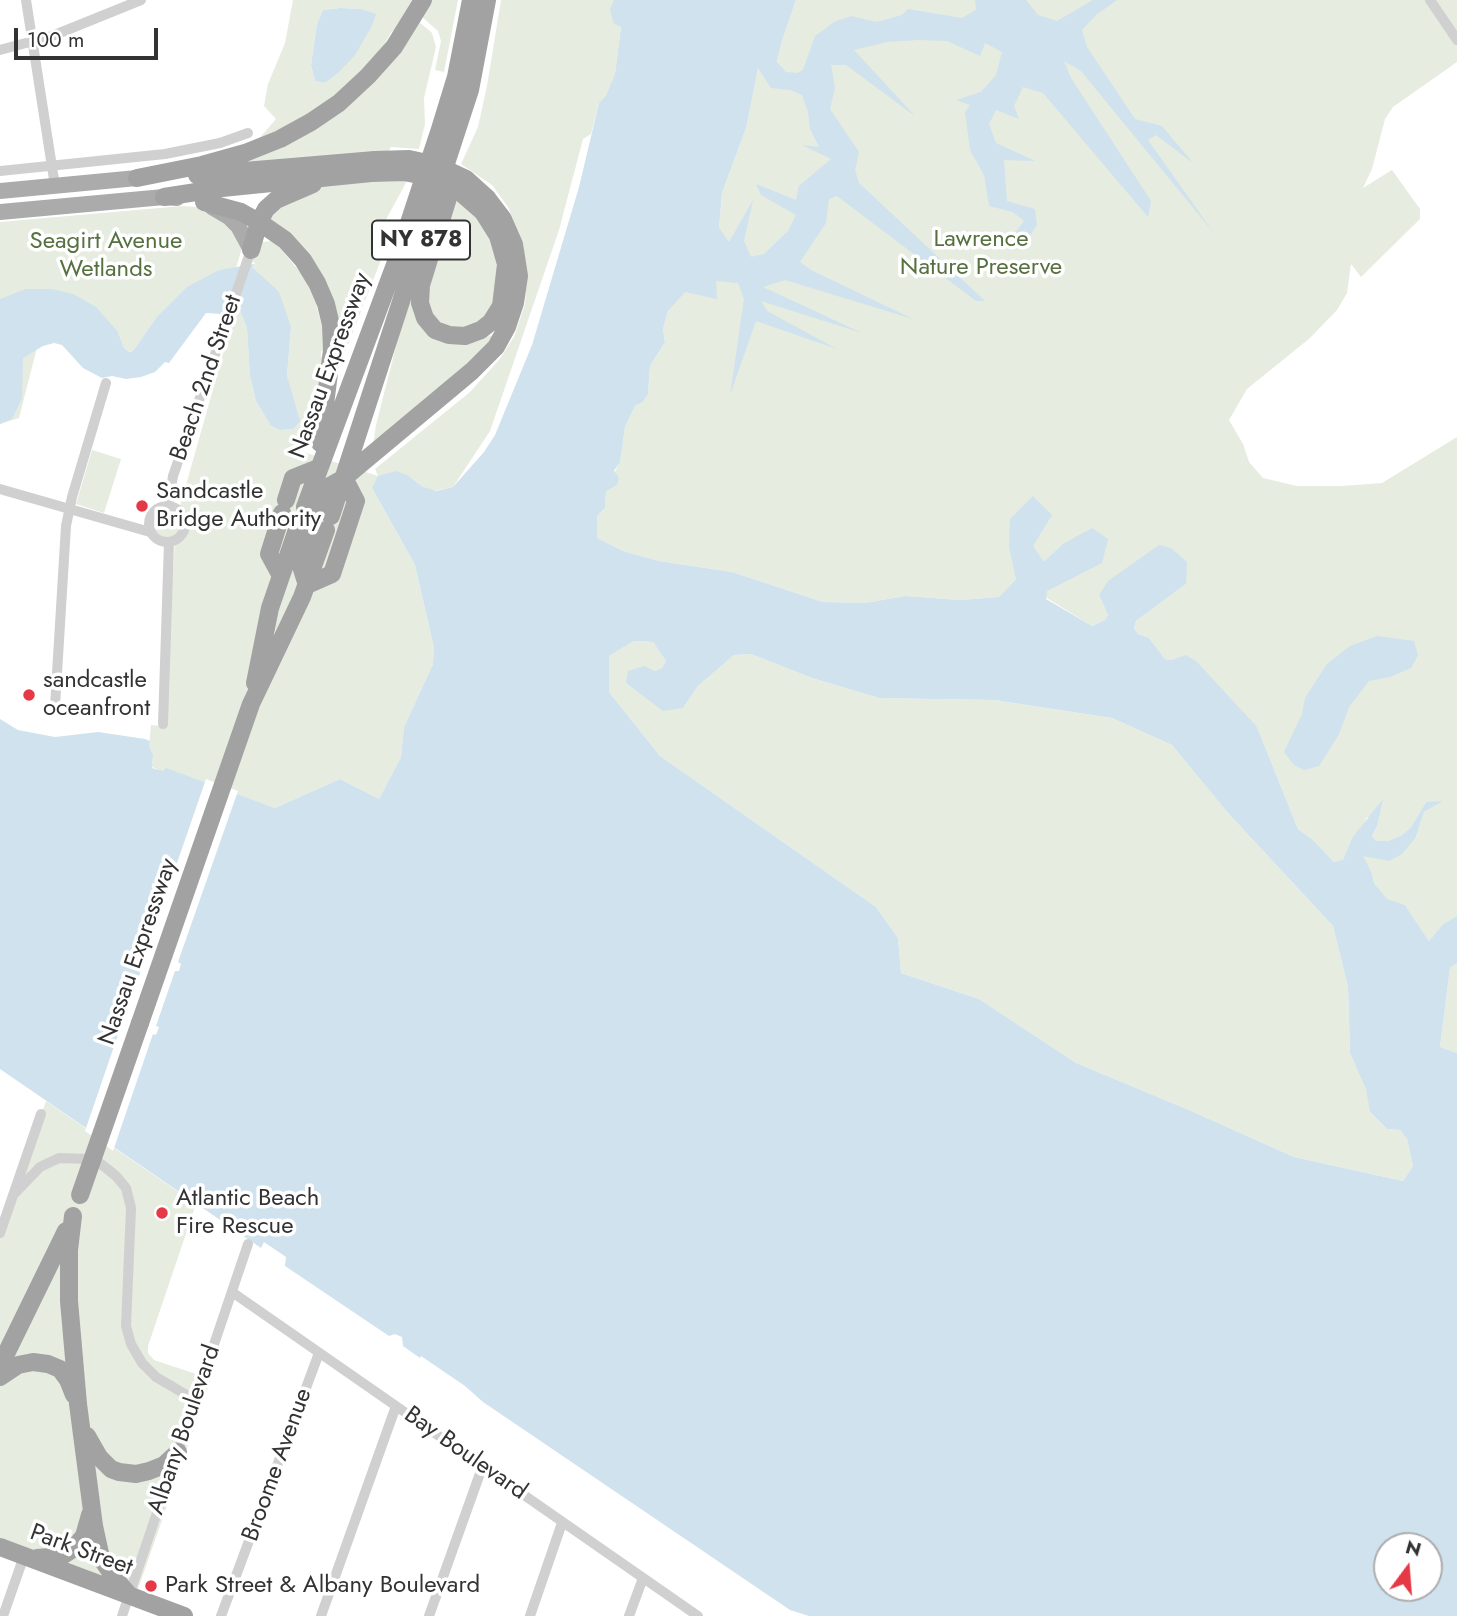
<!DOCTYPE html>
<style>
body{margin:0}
#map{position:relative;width:1457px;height:1616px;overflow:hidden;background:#fff;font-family:Jost,sans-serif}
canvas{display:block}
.north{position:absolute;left:1373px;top:1532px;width:70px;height:70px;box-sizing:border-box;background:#fff;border:2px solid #adadad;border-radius:50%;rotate:16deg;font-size:19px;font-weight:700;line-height:28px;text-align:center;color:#333}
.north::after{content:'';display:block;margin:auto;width:24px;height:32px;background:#e63946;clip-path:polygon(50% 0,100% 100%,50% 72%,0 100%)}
.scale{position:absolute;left:14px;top:28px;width:144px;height:32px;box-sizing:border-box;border:4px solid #333;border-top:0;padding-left:9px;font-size:21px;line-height:24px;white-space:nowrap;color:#333;-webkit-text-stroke:5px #fff;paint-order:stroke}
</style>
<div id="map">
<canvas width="1457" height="1616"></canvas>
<div class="north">N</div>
<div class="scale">100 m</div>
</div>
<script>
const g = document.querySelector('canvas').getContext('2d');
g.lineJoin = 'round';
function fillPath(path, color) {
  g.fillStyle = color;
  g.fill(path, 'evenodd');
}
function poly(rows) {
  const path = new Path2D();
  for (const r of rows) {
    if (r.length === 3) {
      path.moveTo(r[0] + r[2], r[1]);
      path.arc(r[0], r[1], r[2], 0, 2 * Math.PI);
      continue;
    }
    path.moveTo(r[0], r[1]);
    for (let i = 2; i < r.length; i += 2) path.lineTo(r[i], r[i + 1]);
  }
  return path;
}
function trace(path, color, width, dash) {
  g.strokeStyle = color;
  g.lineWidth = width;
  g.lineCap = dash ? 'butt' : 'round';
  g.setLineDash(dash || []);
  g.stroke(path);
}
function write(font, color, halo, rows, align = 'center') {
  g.font = font + ' Jost,sans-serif';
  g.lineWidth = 7;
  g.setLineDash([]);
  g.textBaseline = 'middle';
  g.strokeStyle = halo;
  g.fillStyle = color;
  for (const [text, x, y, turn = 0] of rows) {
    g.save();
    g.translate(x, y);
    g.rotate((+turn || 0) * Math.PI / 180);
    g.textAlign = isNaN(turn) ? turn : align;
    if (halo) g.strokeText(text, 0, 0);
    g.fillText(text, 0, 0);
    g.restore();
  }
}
const green = poly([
 [293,0,416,0,397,33,392,31,377,57,320,109,282,130,257,141,276,119,264,106,268,84,285,43],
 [340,8,362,9,375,14,372,26,337,74,325,83,315,81,311,65,317,24,323,10],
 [430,0,458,0,444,72,435,70,441,41,438,31,421,16],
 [501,0,616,0,621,26,615,74,606,95,599,103,591,134,583,139,559,230,490,431,453,487,434,491,421,486,372,488,415,565,434,648,433,664,404,727,401,757,379,799,340,779,275,808,166,769,163,772,152,767,153,754,149,746,151,725,161,726,175,542,163,542,153,535,150,530,150,519,153,513,162,507,179,510,235,311,240,311,247,328,250,376,256,401,271,426,280,430,293,429,287,376,291,327,253,268,255,263,252,261,261,242,274,241,305,278,316,304,324,335,325,351,321,351,321,357,325,358,322,383,300,451,378,476,375,469,470,392,499,360,514,337,525,304,527,278,523,242,508,207,492,185,461,164,478,127,487,86],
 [796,0,1457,0,1457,62,1393,107,1385,119,1372,169,1363,188,1392,170,1420,209,1420,219,1361,277,1351,264,1347,293,1337,310,1310,338,1247,389,1229,420,1243,444,1249,462,1263,478,1297,486,1342,486,1382,483,1457,437,1457,916,1443,924,1429,941,1405,905,1387,900,1374,883,1372,873,1362,855,1416,837,1424,812,1441,802,1426,802,1411,827,1402,835,1388,841,1376,841,1372,836,1377,826,1367,817,1361,830,1352,838,1343,861,1334,862,1313,840,1298,829,1257,727,1172,660,1165,659,1149,638,1138,634,1134,628,1136,621,1186,584,1099,595,1108,615,1105,620,1092,626,1016,579,999,597,960,600,905,596,865,603,823,602,732,572,659,561,623,551,597,538,597,516,605,508,606,491,620,461,625,427,635,406,643,402,648,394,650,366,665,342,663,329,668,311,719,228,722,193,746,128,758,67,765,78,777,63,782,41],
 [418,21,432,33,436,47,424,98,425,124,419,149,391,147,389,151,231,164,309,131],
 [408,179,383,225,393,229,337,373,327,300,268,222,269,210,319,187,334,184],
 [451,195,479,219,497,254,496,309,483,325,449,332,425,307],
 [182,206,198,207,216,213,239,233,242,248,236,268,219,270,156,318,133,351,129,352,124,348,118,332,52,289,19,418,0,424,0,222],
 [415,283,433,338,451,344,469,344,492,335,498,338,372,453,376,425,404,315],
 [92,450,121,459,104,513,76,504],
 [634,641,653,642,666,661,662,668,626,683,640,693,683,708,698,686,734,655,751,654,812,678,879,698,994,700,1112,718,1172,745,1228,813,1333,926,1348,987,1350,1053,1367,1089,1370,1112,1387,1129,1400,1130,1407,1139,1413,1166,1403,1181,1294,1157,1189,1110,1076,1063,979,999,901,973,898,938,876,907,660,756,609,692,609,656],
 [1457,963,1457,1053,1440,1047,1450,968],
 [46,1101,196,1204,148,1346,148,1353,154,1360,211,1379,136,1595,0,1546,0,1234]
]);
const water = poly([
 [614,0,796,0,782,41,777,62,786,72,797,73,803,70,815,36,834,22,851,16,877,22,902,15,908,9,962,18,976,10,975,0,1026,0,1038,15,1057,21,1093,0,1117,0,1096,15,1082,30,1087,47,1135,119,1162,126,1193,163,1156,135,1148,140,1213,232,1081,71,1064,61,1071,78,1151,201,1148,217,1043,93,1023,87,1014,106,1019,119,996,110,989,124,996,143,1035,161,1004,160,1007,201,1035,209,1037,225,1025,243,1011,238,1024,221,1013,212,989,206,984,175,970,150,965,112,970,105,956,100,981,92,996,75,1002,52,985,43,980,56,947,41,918,40,887,42,854,50,915,116,846,65,831,65,835,88,830,109,859,152,855,170,859,183,985,301,976,301,837,196,829,199,826,223,800,262,811,270,913,319,785,280,763,287,862,333,761,301,767,311,837,349,756,321,730,395,744,299,738,283,716,281,717,299,685,292,668,311,663,329,665,342,650,366,648,394,643,402,635,406,625,427,620,462,614,471,619,478,617,485,606,491,605,508,597,516,597,538,623,551,659,561,732,572,823,602,865,603,905,596,960,600,999,597,1016,579,1009,547,1010,519,1033,496,1052,515,1033,546,1044,562,1063,544,1092,528,1108,539,1102,563,1047,591,1046,599,1092,626,1105,620,1108,615,1099,595,1108,581,1159,545,1171,548,1187,562,1186,584,1136,621,1134,628,1138,634,1149,638,1165,659,1172,660,1186,655,1197,662,1257,727,1298,829,1313,840,1334,862,1343,860,1352,838,1383,799,1377,826,1372,836,1376,841,1388,841,1402,835,1411,827,1426,802,1443,801,1424,812,1416,837,1402,854,1389,861,1363,856,1372,873,1374,883,1387,899,1405,905,1429,941,1443,924,1457,916,1457,963,1450,968,1440,1047,1457,1053,1457,1616,809,1616,790,1610,483,1402,465,1386,421,1356,420,1358,403,1346,402,1337,395,1334,389,1336,285,1266,286,1257,264,1242,261,1248,0,1069,0,719,18,730,55,737,98,732,145,739,150,741,149,746,153,754,152,768,163,771,166,768,275,808,340,779,379,799,401,757,404,727,433,664,434,648,415,565,372,488,378,476,396,471,407,475,421,486,436,491,453,487,484,452,495,435,532,345,579,187,599,103,606,95,615,74,621,27,614,24,610,10],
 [758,68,771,88,790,90,802,95,808,112,810,129,819,147,802,145,831,159,799,186,796,200,756,184,761,195,796,215,788,231,764,254,751,257,744,241,753,200,729,242,719,228,722,193,746,128],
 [634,641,653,642,666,661,662,668,655,671,644,666,628,671,626,683,663,711,683,708,698,686,734,655,751,654,812,678,879,698,994,700,1112,718,1172,745,1228,813,1333,926,1348,987,1350,1053,1366,1089,1370,1112,1387,1129,1400,1130,1407,1139,1413,1166,1403,1181,1294,1157,1189,1110,1076,1063,979,999,901,973,898,938,876,907,660,756,609,692,609,656],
 [1387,1546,1429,1546,1429,1588,1387,1588],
 [340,8,362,9,376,14,372,26,355,55,337,74,325,83,315,81,311,65,317,24,323,10],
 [254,264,253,268,279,292,291,327,287,376,300,421,293,429,280,430,271,426,256,401,250,376,247,328,240,311,221,314,206,313,169,363,165,362,155,372,141,377,126,379,112,376,102,378,83,368,62,345,54,343,43,346,23,358,22,398,12,419,0,424,0,299,26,289,52,289,73,294,96,307,118,332,124,348,129,352,133,351,156,318,187,287,219,270],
 [1377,636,1414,641,1418,655,1411,668,1390,677,1369,681,1349,707,1339,734,1319,766,1304,770,1294,765,1284,752,1302,714,1305,698,1327,664,1350,646]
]);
const pier = poly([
 [206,779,238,791,178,962,181,964,179,971,175,971,156,1026,159,1027,156,1035,153,1034,113,1151,85,1131,122,1023,116,1021,118,1013,125,1015,145,959,136,956,139,948,147,950]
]);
const minor = poly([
 [26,0,55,186],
 [1430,0,1457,40],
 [0,50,52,36,141,0],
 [0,171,165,154,220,143,248,133],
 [0,489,150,532],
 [167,524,18],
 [168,506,173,476,251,250],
 [55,706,66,526,72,497,106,383],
 [163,724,169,542],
 [13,1195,40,1167,59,1158,90,1159,101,1164,116,1176,126,1188,131,1208,126,1326,131,1344,142,1363,156,1377,195,1400],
 [0,1233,41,1114],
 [232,1292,698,1616],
 [3,1616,24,1556],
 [122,1616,248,1244],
 [221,1616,319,1353],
 [321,1616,396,1406],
 [429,1616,483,1465],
 [530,1616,562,1523],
 [629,1616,643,1578]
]);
const primary = poly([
 [0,191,137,178],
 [212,207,229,217,238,226,251,250],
 [0,212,164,197,177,198]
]);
const trunk = poly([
 [197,175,375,160],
 [137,178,202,165,245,153,280,139,311,122,339,103,368,76,394,47,423,0],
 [452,185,421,285,420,303,425,318,435,330,449,335,465,336,481,330,491,322,501,306,506,264,498,236,483,212],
 [164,197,222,188,371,173],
 [204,202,241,212,259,222,285,240,303,260,317,283,326,304,331,325,332,350,320,443],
 [251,250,259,222,266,209,276,200,313,184],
 [345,477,472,371,496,347,507,327,515,303,519,276,514,244,503,219,487,198],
 [286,500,293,478,318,468],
 [305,507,396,262,440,129,456,77,471,0],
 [318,511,326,488,344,478],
 [331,516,470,90,487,0],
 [281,576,269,554,282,513],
 [307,585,332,574,356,501,344,478],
 [307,585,300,563,313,525],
 [255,683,270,608,300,521],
 [140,1023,251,704,302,597,326,530],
 [73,1216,69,1250,69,1301,78,1404,94,1526,101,1558,116,1580,129,1595],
 [0,1366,66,1231],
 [0,1377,18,1365,33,1362,48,1364,60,1369,68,1380,74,1395],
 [87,1436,99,1457,111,1469,119,1472,136,1474,149,1471,164,1465,178,1452],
 [0,1547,184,1616],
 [37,1558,62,1556,73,1549,84,1536,90,1515]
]);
const trunkBridge = poly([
 [375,160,409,159,436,165,466,179,487,198],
 [371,173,404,172,434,178,460,192,483,212],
 [80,1195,140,1023]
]);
const markers = [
 [142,506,7,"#e63946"],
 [29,695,7,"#e63946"],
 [162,1213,7,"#e63946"],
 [151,1586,7,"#e63946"]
];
const shields = [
 [421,240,98]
];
const shieldNames = [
 ["NY 878",421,240]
];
const parkNames = [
 ["Lawrence",981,240],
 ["Nature Preserve",981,268],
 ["Seagirt Avenue",106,242],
 ["Wetlands",106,270]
];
const streetNames = [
 ["Nassau Expressway",331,366,-70],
 ["Beach 2nd Street",207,378,-71],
 ["Nassau Expressway",139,952,-71],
 ["Albany Boulevard",185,1430,-71],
 ["Bay Boulevard",465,1454,35],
 ["Broome Avenue",278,1465,-70],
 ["Park Street",81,1551,20]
];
const poiNames = [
 ["Sandcastle",156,492],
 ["Bridge Authority",156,520],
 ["sandcastle",43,681],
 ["oceanfront",43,709],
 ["Atlantic Beach",176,1199],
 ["Fire Rescue",176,1227],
 ["Park Street & Albany Boulevard",165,1586]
];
fillPath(green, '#e6ecdf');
fillPath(water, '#cfe2ee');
fillPath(pier, '#fff');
trace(minor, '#d0d0d0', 10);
trace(primary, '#ababab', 16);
trace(trunk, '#a2a2a2', 18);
trace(trunkBridge, '#a2a2a2', 18);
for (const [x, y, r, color] of markers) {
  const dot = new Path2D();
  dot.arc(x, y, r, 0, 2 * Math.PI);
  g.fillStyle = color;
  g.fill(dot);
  trace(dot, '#fff', 2.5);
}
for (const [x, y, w] of shields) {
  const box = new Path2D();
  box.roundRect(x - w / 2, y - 19.5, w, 39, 5);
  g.fillStyle = '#fff';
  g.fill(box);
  trace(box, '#333', 2);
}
write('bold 23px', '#333', null, shieldNames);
write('24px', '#56703f', '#fff', parkNames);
write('24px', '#333', '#fff', streetNames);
write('24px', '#333', '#fff', poiNames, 'left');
</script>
